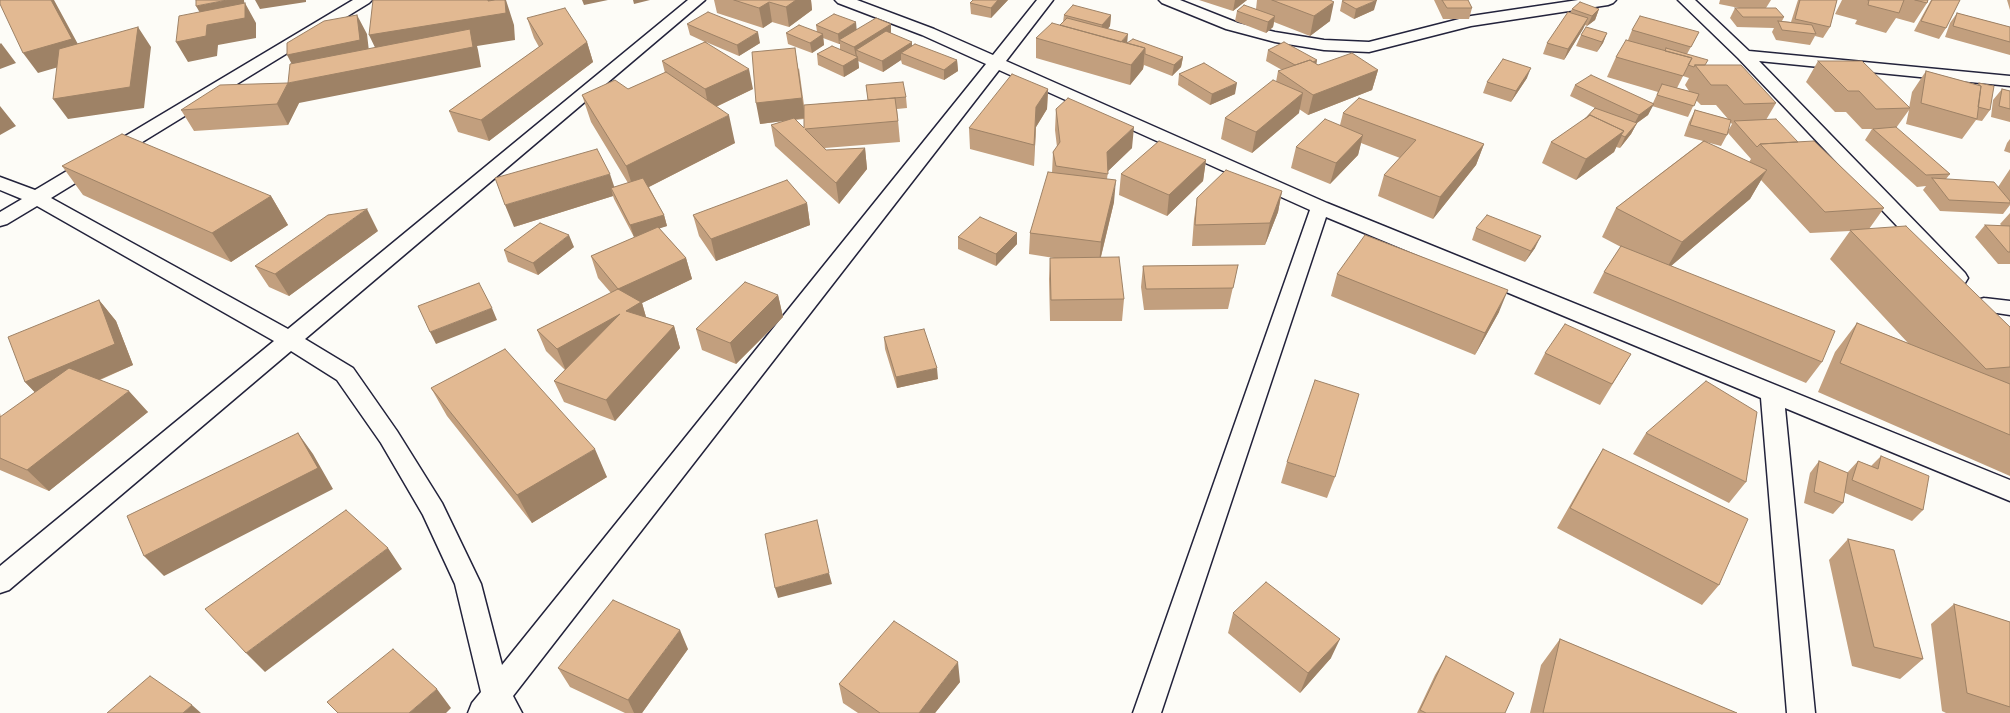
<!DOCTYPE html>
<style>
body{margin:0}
canvas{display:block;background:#fdfcf7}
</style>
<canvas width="2010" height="713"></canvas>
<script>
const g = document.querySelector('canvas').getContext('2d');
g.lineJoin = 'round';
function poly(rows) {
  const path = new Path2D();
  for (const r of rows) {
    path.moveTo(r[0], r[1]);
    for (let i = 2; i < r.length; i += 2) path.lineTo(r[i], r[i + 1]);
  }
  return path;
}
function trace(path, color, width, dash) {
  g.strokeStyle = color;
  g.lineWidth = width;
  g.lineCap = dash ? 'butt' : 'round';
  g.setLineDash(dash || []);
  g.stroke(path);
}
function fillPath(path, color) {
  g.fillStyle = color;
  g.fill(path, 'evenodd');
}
const street = poly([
 [353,0,372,0,369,3,51,198,288,329,688,0,705,0,305,339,353,368,397,431,442,503,481,584,502,665,986,64,922,35,838,3,835,0,857,0,934,29,993,55,1037,0,1053,0,1006,61,1327,203,2010,480,2010,501,1785,408,1815,713,1787,713,1761,398,1326,217,1161,713,1133,713,1310,210,999,70,513,696,522,713,468,713,472,703,481,692,455,584,423,515,381,443,337,380,291,351,9,590,0,593,0,566,274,341,37,206,7,224,0,226,0,212,22,199,0,190,0,177,35,190,353,0],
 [1159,0,1180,0,1238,23,1275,32,1324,40,1369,42,1471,16,1578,0,1616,0,1613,3,1608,5,1471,26,1369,52,1324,50,1275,42,1226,29,1162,3,1159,0],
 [1678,0,1695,0,1749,51,2010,76,2010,86,1759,61,1965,273,1968,278,1965,283,1958,285,1951,283,1738,58,1678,0],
 [1984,298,2010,301,2010,315,1977,310,1973,305,1977,300,1984,298]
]);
const wall = poly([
 [714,0,811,0,812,10,789,27,772,22,763,28,717,13],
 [973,0,1008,0,991,18,971,14,970,3],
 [1199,0,1247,0,1233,11],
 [1257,0,1330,0,1330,21,1310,36,1274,22,1273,27,1266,33,1235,21,1237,11,1256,9],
 [1434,0,1468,0,1472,8,1469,19,1443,19],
 [1720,0,1771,0,1766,8,1784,17,1782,21,1791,22,1797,3,1798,0,1837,0,1830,27,1823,38,1815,36,1810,45,1776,40,1772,32,1774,28,1737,27,1730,18,1735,8,1739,8,1719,4],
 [1842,0,1928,0,1927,3,1914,23,1896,18,1886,33,1855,24,1857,20,1835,14],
 [1931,0,1960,0,1946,28,1939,39,1914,31],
 [2007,0,2010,0,2010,10],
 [1342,1,1374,10,1354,19,1340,11],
 [1572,9,1599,9,1595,20,1587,26,1585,25,1583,29,1564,60,1543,54,1547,43,1570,13],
 [1957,13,2010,27,2010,55,1945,37,1950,23],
 [1064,15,1111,15,1110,26,1108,29,1127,43,1183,57,1181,67,1172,76,1144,65,1143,69,1130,85,1036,58,1036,38,1060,25,1063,22],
 [527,18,587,42,593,62,489,141,458,132,449,111,539,47,534,38],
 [687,24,760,43,739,56,706,42,753,89,716,107,735,143,649,187,664,215,667,226,659,228,686,258,692,279,642,303,646,317,674,326,680,348,615,421,564,402,554,381,565,370,546,351,537,330,611,293,598,278,591,256,638,236,634,237,614,199,613,196,514,227,614,187,628,183,591,122,582,95,628,89,665,73,662,61,705,42,690,35],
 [891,24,891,33,912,46,957,60,958,71,944,80,902,64,901,60,883,72,858,61,859,68,844,77,818,65,817,54,840,50,840,44,839,44,823,38,824,45,812,53,788,44,786,33,817,32,816,25,857,30],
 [1632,30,1699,32,1687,54,1705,65,1776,103,1766,120,1798,142,1884,208,1869,229,2010,327,2010,476,1818,392,1835,352,1857,323,1908,343,1830,259,1850,231,1810,233,1761,180,1750,199,1671,266,1822,362,1806,383,1593,293,1604,272,1621,247,1602,237,1616,208,1703,141,1684,136,1689,122,1695,110,1728,119,1716,105,1701,105,1696,100,1688,117,1652,106,1648,115,1637,123,1631,134,1620,148,1616,147,1614,152,1576,180,1542,163,1551,142,1585,119,1595,108,1570,96,1575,85,1653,103,1658,92,1607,77,1616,57,1628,40],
 [1683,76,1689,78,1685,85,1689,91,1677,88],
 [1730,122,1732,124,1728,131],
 [1728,133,1751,159,1749,162,1706,142,1721,146],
 [1607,33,1603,43,1597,52,1576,46,1581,35],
 [1268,50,1317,60,1316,64,1318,65,1378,70,1372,90,1308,115,1299,109,1299,113,1252,153,1221,139,1225,118,1276,82,1278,71,1282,70,1266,61],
 [1818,61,1909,108,1912,92,1926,71,1978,85,1979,83,1990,110,1982,121,1976,120,1962,139,1906,124,1909,110,1896,128,1950,174,1946,179,1998,187,2010,169,2010,205,2003,214,1940,211,1923,190,1926,186,1917,187,1865,140,1872,129,1862,129,1846,112,1835,112,1806,82],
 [799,68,804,105,868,100,866,85,906,97,907,108,897,109,900,142,825,148,826,150,865,148,867,169,839,204,775,146,771,125,784,121,760,124],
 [804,119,804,128,795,120],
 [1179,74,1235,94,1210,105,1178,85],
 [1527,78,1511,102,1483,93,1487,82],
 [288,83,299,103,288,125,194,131,181,110],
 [1048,89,1047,109,1036,127,1034,166,970,149,969,128],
 [2002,89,2010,91,2010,122,1991,117,1993,100],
 [1056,109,1132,148,1108,171,1107,179,1114,202,1101,257,1124,299,1122,321,1050,321,1049,279,1050,258,1054,258,1029,254,1030,233,1052,173,1053,152,1057,147,1055,130],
 [1343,113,1484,144,1476,165,1433,219,1378,196,1384,175,1400,158,1361,143,1358,155,1330,184,1291,168,1296,147,1340,125],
 [2010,139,2010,153,2004,151,2007,143],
 [1206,160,1203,181,1167,216,1119,195,1121,174],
 [62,166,271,196,288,225,231,262,83,195],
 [1282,191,1278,212,1265,245,1192,246,1194,219,1197,198],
 [807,203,810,225,716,261,699,236,693,215],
 [2010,213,2010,264,1998,264,1975,237,1985,225,2002,226,2000,224],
 [1476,228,1535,248,1525,262,1472,240],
 [378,231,289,296,269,287,255,266],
 [958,237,1017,244,996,266,958,249],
 [574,247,538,275,508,262,504,250],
 [1238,265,1228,309,1144,310,1141,287,1143,266],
 [1337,274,1499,312,1475,355,1331,296],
 [778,295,783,317,736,364,702,350,696,329],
 [99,300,116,321,133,365,100,380,148,412,49,491,0,470,0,413,1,417,35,392,25,382],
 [884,337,938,379,897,388,885,349],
 [1545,353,1631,354,1600,405,1534,374],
 [431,388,607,477,532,523,447,416],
 [1646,433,1746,482,1729,503,1633,454],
 [1603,449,1719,585,1702,605,1557,528,1590,470],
 [1881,456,1923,510,1912,521,1845,493,1843,503,1833,514,1804,503,1810,473,1819,461,1847,473,1858,461,1871,466],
 [1287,462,1335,477,1327,498,1281,483],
 [1848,539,1923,659,1900,679,1852,666,1829,560],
 [1954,604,2010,622,2010,713,1946,713,1942,711,1931,624],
 [1233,613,1331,658,1300,693,1228,633],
 [1560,639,1737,713,1530,713,1541,665],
 [688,649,642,713,625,713,570,687,558,668],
 [1446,656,1505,713,1417,713,1435,675],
 [960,682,935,713,858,713,843,703,839,684]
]);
const shadedWall = poly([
 [51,0,54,0,86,59,38,73,23,53],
 [227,0,244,0,245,11,245,3,256,23,256,38,218,45,217,56,188,62,176,42,207,25,196,6],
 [255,0,306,0,306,2,260,9],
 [488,0,506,0,514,25,515,40,477,46,478,50,481,67,299,103,288,83,382,62,369,35],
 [582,0,608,0,584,5],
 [633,0,650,0,634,4],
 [796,0,811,0,812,10,789,27,786,7],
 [998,0,1008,0,991,18,991,8],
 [1235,0,1247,0,1233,11],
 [1377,0,1374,10,1354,19,1356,9],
 [769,2,772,22,763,28,759,8],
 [1334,2,1330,21,1310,36,1314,16],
 [1599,9,1595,20,1587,26,1592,16],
 [357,15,367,34,370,60,298,76,287,55],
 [1111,15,1110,26,1101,36,1102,25],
 [1275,16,1273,27,1266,33,1268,22],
 [1588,18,1583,29,1564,60,1568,49],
 [856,22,857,33,839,40,840,44,839,44,838,34],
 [891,24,891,34,856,50,857,57,856,57,854,47],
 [138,27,151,47,144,108,68,119,53,99],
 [758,32,760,43,739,56,737,45],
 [1607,33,1603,43,1597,52,1602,42],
 [823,34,824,45,812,53,810,43],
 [1128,34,1127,45,1117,47],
 [587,42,593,62,489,141,481,120],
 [912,42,912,53,901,53,901,60,883,72,882,61],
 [1,43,16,63,0,69,0,44],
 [795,48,805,118,760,124,756,103],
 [1145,48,1143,69,1130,85,1131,65],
 [858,57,859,68,844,77,843,66],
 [1183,57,1181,67,1172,76,1174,65],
 [957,60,958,71,944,80,944,70],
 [1317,60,1315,71,1301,68],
 [1531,68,1527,78,1511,102,1516,91],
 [749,69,753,89,709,110,705,89],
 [1378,70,1372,90,1308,115,1313,95],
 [288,83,299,103,288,125,277,104],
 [1237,83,1235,94,1210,105,1212,94],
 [1048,89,1047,109,1036,127,1034,166,1036,107],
 [1303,93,1299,113,1252,153,1256,132],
 [1654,104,1648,115,1637,123,1631,134,1620,148,1625,137,1633,126,1639,115],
 [0,106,16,126,0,135],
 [729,115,735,143,635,194,626,166],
 [1134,127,1132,148,1106,173,1107,152],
 [1624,131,1614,152,1576,180,1586,159],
 [1363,135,1358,155,1330,184,1336,163],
 [1484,144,1476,165,1433,219,1440,197],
 [865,148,867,169,839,204,836,183],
 [1206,160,1203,181,1167,216,1169,195],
 [1767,170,1750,199,1665,271,1682,242],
 [610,174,617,195,611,188,613,196,514,227,505,205],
 [1116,180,1114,202,1099,264,1101,242],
 [1282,191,1278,212,1265,245,1270,223],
 [271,196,288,225,231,262,212,233],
 [807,203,810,225,716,261,711,239],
 [367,209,378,231,289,296,275,274],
 [664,215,667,226,634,237,630,225],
 [1017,233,1017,244,996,266,996,254],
 [569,235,574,247,538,275,533,263],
 [1541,236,1535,248,1525,262,1531,251],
 [686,258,692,279,642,303,648,324,634,332,618,289],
 [1508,290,1499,312,1475,355,1485,333],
 [778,295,783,317,736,364,730,343],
 [99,300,116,321,133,365,45,403,25,382],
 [492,308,497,320,436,344,430,332],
 [620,314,566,371,557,349],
 [674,326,680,348,615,421,606,400],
 [937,368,938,379,897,388,896,377],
 [129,391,148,412,49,491,27,470],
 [298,433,313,454,333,489,164,576,144,556],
 [595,449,607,477,532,523,517,495],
 [388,548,402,569,265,672,246,653],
 [829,573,832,584,778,598,775,588],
 [680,630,688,649,642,713,634,713,628,700],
 [1340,639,1331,658,1300,693,1308,673],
 [958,662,960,682,935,713,919,713],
 [437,689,451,708,446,713,409,713],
 [192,705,201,713,183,713]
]);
const building = poly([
 [0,0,51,0,72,39,23,53,0,4,0,0],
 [196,0,227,0,196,6,196,0],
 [373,0,488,0,488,1,495,0,505,0,506,13,369,35,373,0],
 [734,0,796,0,786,7,769,2,759,8,734,0],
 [973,0,998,0,991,8,970,3,973,0],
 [1272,0,1330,0,1334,2,1314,16,1272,0],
 [1344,0,1377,0,1356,9,1342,1,1344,0],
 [1442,0,1468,0,1472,8,1447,8,1442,0],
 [1800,0,1837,0,1830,27,1795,19,1800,0],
 [1868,0,1904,0,1899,13,1868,5,1869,0,1868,0],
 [1915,0,1928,0,1927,3,1915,0],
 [1932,0,1960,0,1946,28,1921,21,1932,0],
 [1580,2,1599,9,1592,16,1572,9,1580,2],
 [245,3,245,18,207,25,206,36,176,42,179,16,245,3],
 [1073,5,1111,15,1102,25,1064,15,1073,5],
 [1244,5,1275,16,1268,22,1237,11,1244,5],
 [565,8,587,42,481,120,449,111,543,44,527,18,565,8],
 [1735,8,1776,8,1784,17,1743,17,1735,8],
 [708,12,758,32,737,45,687,24,708,12],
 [1568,12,1588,18,1568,49,1547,43,1568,12],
 [1957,13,2010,27,2010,42,1953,26,1957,13],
 [834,14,856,22,838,34,816,25,834,14],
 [357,15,360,40,287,55,287,43,324,21,357,15],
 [1640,16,1699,32,1691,47,1632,30,1640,16],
 [876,18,891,24,854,47,839,40,876,18],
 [1067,18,1128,34,1121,42,1060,25,1067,18],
 [1778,21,1812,25,1816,34,1782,30,1778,21],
 [1052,23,1145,48,1131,65,1036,38,1052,23],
 [799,25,823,34,810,43,786,33,799,25],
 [138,27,130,87,53,99,59,49,138,27],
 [1586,27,1607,33,1602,42,1581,35,1586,27],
 [470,29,473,47,288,83,290,64,470,29],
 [886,31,912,42,882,61,856,50,886,31],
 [1133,39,1183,57,1174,65,1145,54,1145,48,1127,43,1133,39],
 [1626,40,1692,58,1683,76,1616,57,1626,40],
 [705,42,749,69,705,89,662,61,705,42],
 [1284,42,1317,60,1313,62,1310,60,1295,65,1268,50,1284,42],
 [915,44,957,60,944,70,901,53,915,44],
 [832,46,858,57,843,66,817,54,832,46],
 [795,48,802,98,756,103,752,52,795,48],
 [1666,48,1708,60,1705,65,1695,65,1694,67,1688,65,1692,58,1665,51,1666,48],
 [1352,53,1378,70,1313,95,1278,71,1310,60,1318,65,1352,53],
 [1503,59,1531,68,1516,91,1487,82,1503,59],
 [1818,61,1862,61,1910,108,1876,109,1859,91,1848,91,1818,61],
 [1204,63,1237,83,1212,94,1179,74,1204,63],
 [1695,65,1741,65,1776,103,1744,104,1727,85,1711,85,1695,65],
 [1926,71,1981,86,1977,119,1921,103,1926,71],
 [666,72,729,115,626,166,582,95,615,80,628,89,666,72],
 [1012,74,1048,89,1036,107,1034,145,969,128,1012,74],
 [1591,75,1654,104,1639,115,1575,85,1591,75],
 [1273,80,1303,93,1256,132,1225,118,1273,80],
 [903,82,906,97,868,100,866,85,903,82],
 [288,83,277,104,181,110,220,85,288,83],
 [1979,83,1994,86,1990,110,1978,107,1981,86,1979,85,1979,83],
 [1662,84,1699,94,1694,106,1657,95,1662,84],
 [2002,89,2010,91,2010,109,1999,106,2002,89],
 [895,98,898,121,805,129,826,150,865,148,836,183,771,125,794,118,804,128,804,105,895,98],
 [1068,98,1134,127,1107,152,1108,174,1056,166,1053,152,1060,142,1056,109,1068,98],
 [1359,98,1484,144,1440,197,1384,175,1416,140,1343,113,1359,98],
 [1595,108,1637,123,1625,137,1621,135,1624,131,1590,115,1585,119,1595,108],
 [1695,110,1731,120,1727,135,1690,125,1695,110],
 [1590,115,1624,131,1586,159,1551,142,1590,115],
 [1325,119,1363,135,1336,163,1296,147,1325,119],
 [1776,119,1798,142,1760,144,1757,147,1734,121,1776,119],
 [1896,127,1950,174,1926,175,1873,129,1896,127],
 [122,134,271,196,212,233,62,166,122,134],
 [1159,141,1206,160,1169,195,1121,174,1159,141],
 [1704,141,1767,170,1682,242,1616,208,1704,141],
 [1814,141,1884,208,1825,212,1760,144,1814,141],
 [597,149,610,174,505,205,495,178,597,149],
 [1226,170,1282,191,1270,223,1195,225,1197,198,1226,170],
 [1048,172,1116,180,1101,242,1030,233,1048,172],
 [643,178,664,215,630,225,611,188,643,178],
 [1932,178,1994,182,2010,201,2010,203,1949,200,1932,178],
 [787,180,807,203,711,239,693,215,787,180],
 [367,209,275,274,255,266,328,215,367,209],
 [1487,215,1541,236,1531,251,1476,228,1487,215],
 [980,217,1017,233,996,254,958,237,980,217],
 [540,223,569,235,533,263,504,250,540,223],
 [1985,225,2010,226,2010,252,2008,252,1985,225],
 [1906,226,2010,327,2010,367,1986,369,1850,230,1906,226],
 [658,227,686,258,618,289,591,256,658,227],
 [1365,235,1508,290,1485,333,1337,274,1365,235],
 [1621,246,1835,331,1822,362,1604,272,1621,246],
 [1119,257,1124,299,1051,300,1050,258,1119,257],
 [1238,265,1233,288,1146,289,1143,266,1238,265],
 [745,282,778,295,730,343,696,329,745,282],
 [479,283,492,308,430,332,418,306,479,283],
 [618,289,641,302,626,311,674,326,606,400,554,381,620,314,557,349,537,330,618,289],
 [99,300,115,344,25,382,8,337,99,300],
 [1857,323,2010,384,2010,435,1840,363,1857,323],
 [1565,324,1631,354,1612,384,1545,353,1565,324],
 [924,329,937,368,896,377,884,337,924,329],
 [505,349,595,449,517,495,431,388,505,349],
 [69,368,129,391,27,470,0,458,0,417,69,368],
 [1315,380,1359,394,1335,477,1287,462,1315,380],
 [1706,381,1757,412,1746,482,1646,433,1706,381],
 [298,433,318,468,144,556,127,516,298,433],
 [1603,449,1748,519,1719,585,1570,508,1603,449],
 [1881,456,1929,476,1923,510,1852,480,1858,461,1878,469,1881,456],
 [1819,461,1848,473,1843,503,1814,492,1819,461],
 [346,510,388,548,246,653,205,609,346,510],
 [817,520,829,573,775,588,765,534,817,520],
 [1848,539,1894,550,1923,659,1874,647,1848,539],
 [1266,582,1340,639,1308,673,1233,613,1266,582],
 [613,600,680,630,628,700,558,668,613,600],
 [1954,604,2010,622,2010,707,1967,693,1954,604],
 [894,621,958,662,919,713,880,713,839,684,894,621],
 [1560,639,1737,713,1543,713,1560,639],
 [393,649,437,689,409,713,338,713,327,702,393,649],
 [1446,656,1514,693,1505,713,1426,713,1420,710,1446,656],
 [150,676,192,705,183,713,107,713,150,676]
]);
trace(street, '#22223b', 3);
fillPath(street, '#fdfcf7');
fillPath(wall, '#c29f7e');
fillPath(shadedWall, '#9e8266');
fillPath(building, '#e2b992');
trace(building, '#9e8266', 1);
</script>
